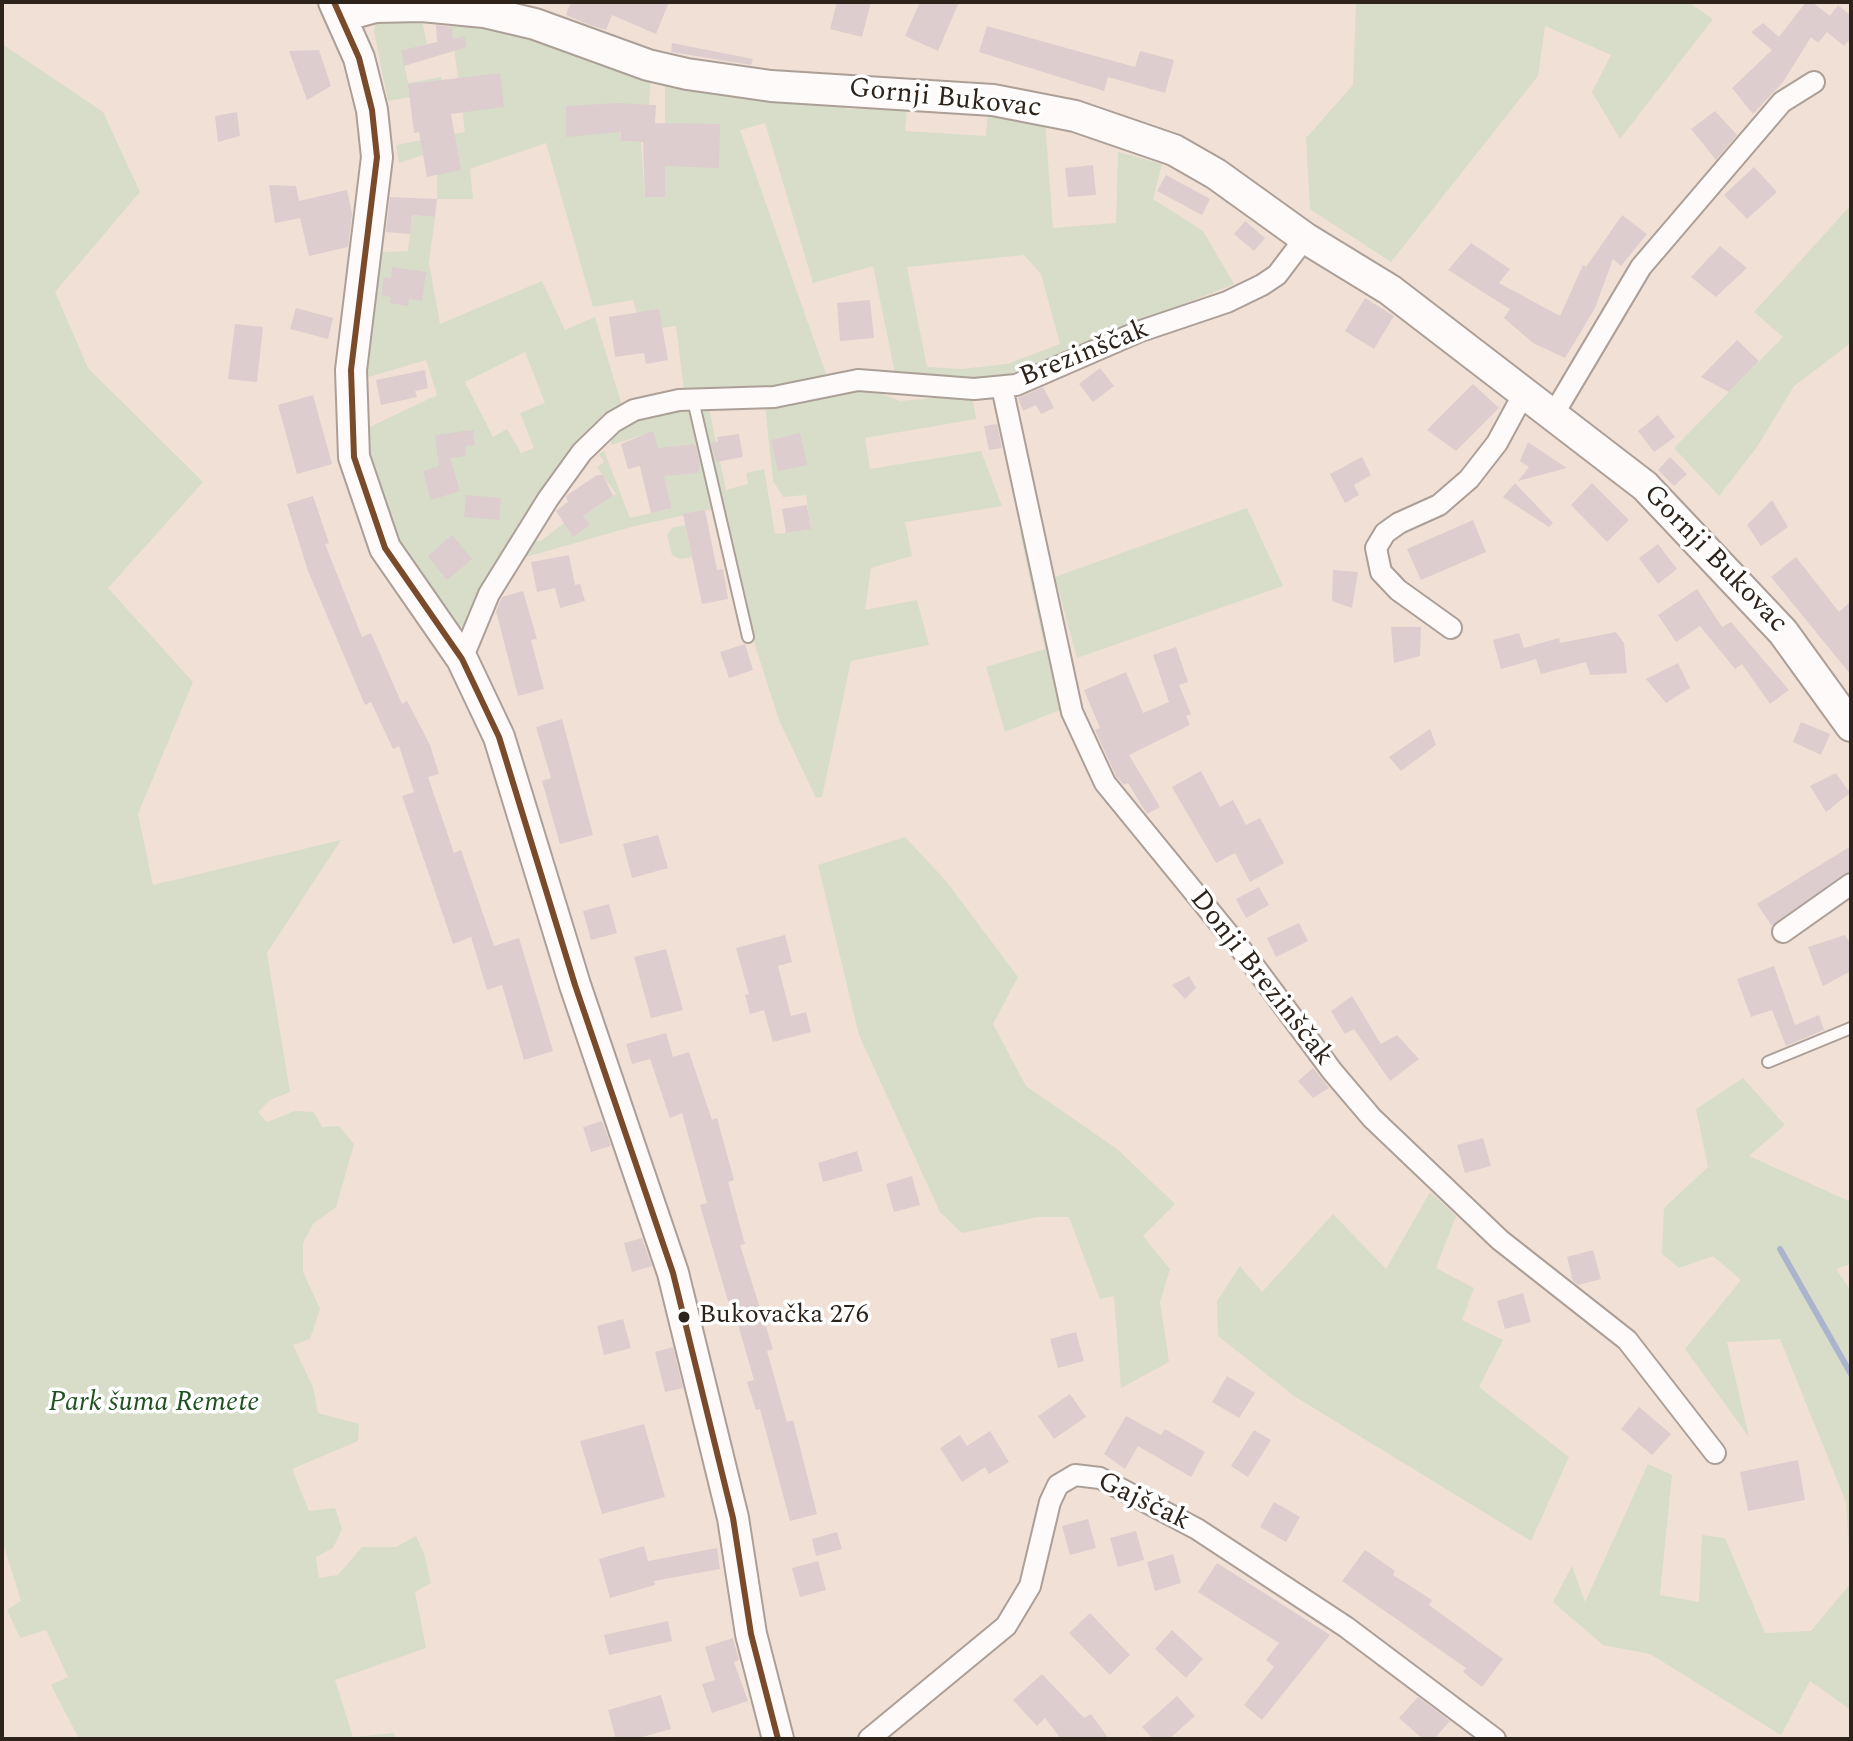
<!DOCTYPE html>
<meta charset="utf-8">
<style>
body{margin:0}
#map{position:relative;width:1853px;height:1741px;overflow:hidden;background:#f1e0d5;font-family:Spectral,serif}
canvas{display:block}
.frame{position:absolute;inset:0;border:4px solid #2e231b;pointer-events:none}
</style>
<div id="map">
<canvas width="1853" height="1741"></canvas>
<div class="frame"></div>
</div>
<script>
const g = document.querySelector('canvas').getContext('2d');
g.lineJoin = 'round';
function fillPath(path, color) {
  g.fillStyle = color;
  g.fill(path, 'evenodd');
}
function poly(rows) {
  const path = new Path2D();
  for (const r of rows) {
    path.moveTo(r[0], r[1]);
    for (let i = 2; i < r.length; i += 2) path.lineTo(r[i], r[i + 1]);
  }
  return path;
}
function trace(path, color, width, dash) {
  g.strokeStyle = color;
  g.lineWidth = width;
  g.lineCap = dash ? 'butt' : 'round';
  g.setLineDash(dash || []);
  g.stroke(path);
}
function write(font, color, halo, rows, align = 'center') {
  g.font = font + ' Spectral,serif';
  g.lineWidth = 7;
  g.setLineDash([]);
  g.textBaseline = 'middle';
  g.strokeStyle = halo;
  g.fillStyle = color;
  for (const [text, x, y, turn = 0] of rows) {
    g.save();
    g.translate(x, y);
    g.rotate((+turn || 0) * Math.PI / 180);
    g.textAlign = isNaN(turn) ? turn : align;
    if (halo) g.strokeText(text, 0, 0);
    g.fillText(text, 0, 0);
    g.restore();
  }
}
const green = poly([
 [1356,2,1688,2,1713,19,1620,139,1592,92,1611,55,1545,26,1538,76,1391,262,1310,209,1306,138,1353,85],
 [421,16,427,44,401,50,408,83,441,77,444,91,388,101,374,31,376,20],
 [450,17,527,32,651,75,649,105,622,104,620,141,641,142,645,197,665,196,665,82,846,98,846,109,907,109,905,131,986,136,988,112,1045,121,1053,228,1116,223,1118,152,1162,164,1153,199,1203,231,1234,284,1007,375,961,379,895,373,873,266,813,283,765,123,740,130,827,377,778,390,684,391,676,326,662,328,637,313,633,300,593,307,546,143,470,169,473,199,437,199,437,175,422,150,423,155,399,163,396,145,465,132],
 [1024,255,1041,274,1060,344,1007,364,961,369,927,367,907,267],
 [2,44,103,112,140,192,55,292,88,368,203,482,108,588,193,682,138,814,153,885,341,840,267,953,290,1092,270,1100,258,1112,267,1122,295,1111,314,1112,322,1127,339,1126,354,1144,336,1207,313,1224,303,1243,303,1272,320,1309,310,1339,293,1345,313,1387,318,1413,359,1424,358,1441,292,1469,309,1511,335,1508,342,1529,333,1548,316,1557,319,1578,338,1575,362,1547,396,1547,416,1536,424,1554,431,1583,415,1592,426,1648,335,1680,353,1737,394,1733,395,1739,79,1739,51,1685,68,1677,46,1630,20,1638,7,1610,21,1601,2,1540],
 [1850,206,1851,343,1794,386,1757,447,1719,496,1674,448,1783,337,1754,312],
 [412,215,435,217,429,263,440,324,542,281,565,330,595,317,623,409,466,628,458,626,445,614,400,556,361,431,437,395,426,360,365,378,381,252,408,251],
 [525,352,545,403,520,413,534,448,521,453,507,429,493,437,465,382],
 [865,388,900,401,972,395,976,419,865,438,870,469,981,451,1002,506,905,522,912,556,871,568,865,610,917,600,929,645,851,661,822,797,816,798,779,720,755,645,702,414,709,408,726,490,748,484,746,473,764,469,775,534,786,533,811,528,806,495,783,497,773,481,765,405],
 [676,408,687,409,691,414,712,509,631,527,519,559,531,543,542,540,564,523,573,536,589,525,583,516,616,494,597,467,604,462,599,454,604,451,630,518,672,508,666,482,645,487,641,470,662,464,653,432,611,445,611,438,628,421],
 [1247,508,1283,586,1077,658,1055,577],
 [685,525,692,557,680,559,672,555,667,535,672,528],
 [1027,532,1062,709,1005,732,986,667,1045,649,1020,533],
 [905,837,946,881,1018,977,993,1024,1026,1086,1117,1149,1175,1204,1143,1236,1170,1269,1160,1302,1169,1362,1121,1388,1114,1296,1100,1299,1069,1217,1037,1217,962,1233,940,1212,859,1035,818,865],
 [1743,1078,1785,1125,1749,1156,1851,1202,1851,1264,1836,1269,1851,1291,1851,1710,1810,1681,1781,1735,1650,1654,1603,1645,1553,1602,1572,1566,1585,1602,1648,1464,1672,1475,1660,1595,1699,1602,1702,1535,1725,1538,1765,1633,1811,1631,1851,1583,1846,1502,1780,1339,1727,1342,1749,1437,1685,1349,1741,1280,1713,1256,1679,1268,1662,1254,1664,1208,1708,1167,1696,1109],
 [1430,1192,1456,1216,1436,1268,1474,1288,1462,1320,1503,1340,1479,1387,1569,1457,1531,1541,1294,1396,1218,1336,1217,1301,1240,1266,1262,1292,1333,1214,1386,1269]
]);
const stream = poly([
 [1780,1249,1851,1374]
]);
const building = poly([
 [571,2,669,2,656,34,612,15,606,30,587,24,566,15],
 [837,2,871,2,862,37,830,29],
 [920,2,959,2,938,51,905,36],
 [1806,2,1812,2,1830,16,1838,5,1851,16,1851,38,1844,46,1827,32,1818,43,1811,37,1783,82,1753,114,1732,88,1772,50,1751,32,1763,23,1779,37],
 [436,25,452,27,453,39,464,36,467,47,404,66,401,50,437,42],
 [987,26,1135,67,1140,51,1174,60,1165,93,1108,77,1104,91,979,52],
 [672,43,753,59,751,65,671,52],
 [319,50,331,86,307,100,289,51],
 [500,73,504,107,451,114,461,170,427,177,419,132,414,133,408,84],
 [618,103,656,105,655,123,720,124,719,168,665,166,665,197,645,197,643,142,620,141,621,132,566,137,566,106],
 [1715,111,1737,135,1716,160,1691,129],
 [237,112,240,136,218,142,215,116],
 [1093,165,1096,195,1068,197,1065,168],
 [1754,167,1777,192,1747,219,1724,195],
 [1166,175,1210,199,1202,215,1157,191],
 [269,185,296,186,299,201,347,190,352,214,348,247,309,256,300,218,275,223],
 [390,197,437,199,435,217,412,215,410,234,386,232],
 [1622,215,1647,234,1621,266,1613,259,1595,308,1565,358,1533,343,1504,318,1510,309,1448,270,1471,243,1510,269,1499,283,1560,316,1583,265,1586,267],
 [1245,221,1265,238,1254,251,1234,234],
 [1720,246,1747,268,1716,297,1691,277],
 [392,267,426,272,422,301,409,299,408,306,390,303,391,297,381,295,384,277,391,278],
 [1365,298,1394,316,1374,349,1345,331],
 [870,300,874,338,840,341,837,303],
 [296,308,333,318,328,339,290,329],
 [659,309,668,360,646,364,644,353,615,357,609,317],
 [235,324,263,327,257,382,228,379],
 [1737,340,1759,361,1729,392,1701,377],
 [1100,368,1114,386,1093,402,1079,384],
 [425,370,428,388,415,391,417,397,381,405,376,380],
 [1473,384,1499,408,1456,451,1427,430],
 [1043,387,1054,408,1041,414,1036,405,1023,411,1018,398],
 [313,395,332,464,297,474,278,405],
 [1658,415,1675,437,1654,452,1638,431],
 [997,424,1002,448,989,450,984,426],
 [473,430,475,445,465,446,466,456,450,458,460,491,431,500,423,471,439,466,435,435],
 [653,431,658,448,695,444,700,465,698,473,664,476,672,508,651,513,640,466,628,469,621,444],
 [800,433,807,465,778,471,771,440],
 [739,434,743,457,716,462,711,443,718,442,717,437],
 [1528,442,1567,468,1518,481,1529,467,1520,461],
 [1362,457,1371,475,1354,485,1359,495,1345,503,1330,474],
 [1670,457,1687,474,1674,486,1658,470],
 [597,475,603,475,613,496,583,516,590,525,573,537,556,511,568,502,566,496],
 [1515,483,1553,523,1549,527,1503,497],
 [1592,483,1629,520,1607,542,1571,505],
 [466,495,501,498,499,520,464,517],
 [313,496,329,543,325,544,362,637,371,633,402,704,407,701,430,745,439,774,428,777,454,853,461,850,494,946,519,938,553,1051,524,1060,502,985,487,990,471,937,453,944,402,796,414,792,399,746,393,749,371,702,365,705,308,571,287,504],
 [1772,500,1788,527,1761,546,1747,525],
 [807,505,811,529,786,533,782,509],
 [705,510,717,570,723,569,728,599,702,604,683,514],
 [1473,520,1486,552,1421,580,1407,549],
 [452,535,472,559,447,580,428,556],
 [1658,544,1677,569,1658,584,1639,558],
 [569,555,575,585,580,584,585,601,560,608,555,588,537,592,531,562],
 [1796,557,1839,612,1851,601,1851,675,1771,577],
 [1333,570,1358,572,1352,608,1332,601],
 [1697,589,1722,627,1731,622,1789,690,1770,704,1742,664,1735,669,1700,626,1676,642,1658,615],
 [523,591,537,639,531,640,544,689,518,696,496,611,502,597],
 [1391,627,1421,627,1420,656,1394,663],
 [1616,632,1624,643,1627,673,1590,675,1586,662,1541,674,1536,659,1501,669,1493,640,1519,633,1524,648,1559,638,1560,643],
 [745,644,753,670,729,678,720,652],
 [1176,647,1188,682,1179,685,1191,714,1186,716,1190,725,1129,755,1160,807,1147,814,1128,783,1124,785,1116,776,1095,730,1100,728,1084,690,1126,672,1143,713,1169,702,1153,655],
 [1678,663,1690,688,1666,703,1646,679],
 [562,719,593,835,560,844,542,781,551,778,536,727],
 [1801,722,1830,734,1821,755,1793,742],
 [1430,729,1436,745,1401,771,1389,757],
 [1201,771,1220,807,1233,800,1246,825,1260,818,1284,863,1250,882,1235,853,1216,863,1172,787],
 [1836,773,1850,793,1826,812,1810,786],
 [658,835,668,868,632,878,623,844],
 [1851,846,1851,871,1772,926,1757,904],
 [1259,887,1269,905,1246,918,1236,899],
 [609,904,617,933,591,940,583,911],
 [1299,923,1308,941,1276,957,1267,938],
 [785,935,792,962,778,966,791,1016,806,1012,811,1032,773,1042,764,1010,750,1014,745,995,749,994,736,948],
 [1845,935,1851,945,1851,971,1823,986,1808,947],
 [666,949,683,1010,651,1018,634,957],
 [1774,966,1795,1025,1819,1015,1824,1030,1786,1046,1772,1010,1751,1017,1737,979],
 [1189,976,1196,988,1185,999,1172,985],
 [1352,996,1381,1044,1397,1035,1419,1059,1390,1081,1354,1029,1345,1034,1331,1011],
 [666,1033,673,1057,689,1052,712,1120,717,1118,734,1180,728,1182,745,1244,740,1245,773,1349,767,1351,787,1422,793,1420,817,1514,790,1521,760,1409,756,1410,747,1382,754,1380,733,1307,730,1308,700,1205,707,1203,682,1113,670,1118,650,1059,632,1064,626,1044],
 [1313,1068,1329,1088,1313,1098,1298,1081],
 [602,1121,611,1146,591,1152,583,1127],
 [1483,1138,1491,1166,1465,1173,1457,1145],
 [857,1151,863,1171,823,1182,818,1163],
 [912,1176,920,1205,894,1212,886,1184],
 [642,1238,652,1266,632,1272,624,1243],
 [1593,1250,1601,1279,1578,1285,1573,1281,1567,1257],
 [1523,1293,1531,1322,1505,1329,1497,1301],
 [623,1319,631,1348,604,1355,597,1326],
 [1076,1332,1084,1361,1058,1368,1050,1339],
 [673,1347,683,1388,665,1392,655,1352],
 [1227,1376,1255,1393,1239,1418,1212,1402],
 [1070,1394,1086,1417,1054,1439,1038,1416],
 [1639,1407,1671,1434,1652,1455,1621,1429],
 [1126,1416,1161,1435,1165,1429,1205,1452,1191,1477,1138,1446,1125,1469,1104,1454],
 [644,1424,665,1497,602,1514,580,1441],
 [1254,1430,1271,1440,1248,1477,1231,1466],
 [990,1431,1009,1462,989,1474,985,1467,962,1482,940,1448,960,1435,967,1446],
 [1798,1460,1805,1500,1748,1511,1740,1472],
 [1274,1502,1300,1517,1286,1542,1260,1527],
 [1088,1519,1096,1548,1070,1555,1062,1526],
 [1136,1531,1144,1560,1118,1567,1110,1538],
 [837,1532,842,1549,816,1556,812,1539],
 [644,1546,648,1561,717,1548,720,1569,654,1581,655,1585,610,1598,599,1559],
 [1365,1550,1395,1571,1393,1575,1432,1600,1429,1605,1503,1659,1482,1687,1463,1672,1466,1668,1342,1581],
 [1173,1554,1181,1583,1155,1591,1147,1562],
 [818,1561,826,1590,800,1597,792,1568],
 [1217,1563,1330,1635,1262,1720,1244,1705,1274,1667,1266,1660,1279,1643,1198,1592],
 [1090,1613,1130,1655,1110,1675,1069,1633],
 [668,1621,672,1641,609,1655,604,1635],
 [1172,1630,1203,1659,1186,1678,1155,1649],
 [733,1638,739,1660,734,1662,748,1701,712,1713,702,1684,715,1680,705,1647],
 [1042,1674,1084,1718,1091,1714,1109,1739,1061,1739,1045,1718,1037,1726,1013,1700],
 [661,1695,671,1729,635,1739,616,1739,608,1710],
 [1177,1696,1195,1716,1169,1739,1153,1739,1142,1727],
 [1418,1697,1450,1721,1434,1739,1423,1739,1399,1718]
]);
const lane = poly([
 [693,400,748,637],
 [1768,1062,1851,1028]
]);
const street = poly([
 [1002,387,1072,712,1105,783,1248,958,1332,1071,1372,1118,1500,1240,1627,1340,1715,1453],
 [1553,415,1641,267,1782,102,1814,82],
 [1451,628,1398,590,1381,572,1376,548,1385,533,1399,523,1439,505,1469,479,1497,443,1524,393],
 [462,659,489,594,548,499,582,452,613,422,634,410,679,400,774,397,858,380,974,389,1016,385,1138,332,1227,302,1262,285,1277,275,1305,238],
 [1783,932,1851,884],
 [869,1739,1006,1626,1030,1586,1050,1502,1058,1485,1075,1475,1100,1478,1197,1529,1346,1627,1495,1739]
]);
const secondary = poly([
 [334,2,359,58,372,110,377,157,351,370,354,457,385,548,462,659,499,737,575,985,673,1273,733,1518,751,1634,778,1739],
 [342,16,375,7,422,6,484,12,535,24,648,65,687,74,771,86,993,100,1075,116,1174,150,1216,174,1305,238,1390,290,1645,486,1783,632,1851,726]
]);
const bus1 = poly([
 [334,2,359,58,372,110,377,157,351,370,354,457,385,548,462,659,499,737,575,985,673,1273,733,1518,751,1634,778,1739]
]);
const markers = [
 [684,1317,7,"#2e231b"]
];
const busNames = [
 ["Bukovačka 276",699,1317]
];
const streetNames = [
 ["Gornji Bukovac",945,100,6],
 ["Brezinščak",1085,355,-22],
 ["Gornji Bukovac",1714,560,46],
 ["Donji Brezinščak",1260,979,52],
 ["Gajščak",1143,1503,26]
];
const parkNames = [
 ["Park šuma Remete",154,1405]
];
fillPath(green, '#d7ddc9');
trace(stream, '#aab5cd', 6);
fillPath(building, '#ddcdce');
trace(lane, '#ac9f97', 14);
trace(street, '#ac9f97', 24);
trace(secondary, '#ac9f97', 34);
trace(lane, '#fdfaf9', 10);
trace(street, '#fdfaf9', 20);
trace(secondary, '#fdfaf9', 30);
trace(bus1, '#7a4b2a', 6);
for (const [x, y, r, color] of markers) {
  const dot = new Path2D();
  dot.arc(x, y, r, 0, 2 * Math.PI);
  g.fillStyle = color;
  g.fill(dot);
  trace(dot, '#fff', 3);
}
write('26px', '#2e231b', '#fff', busNames, 'left');
write('28px', '#2e231b', '#fff', streetNames);
write('italic 28px', '#1f5121', '#fff', parkNames);
</script>
